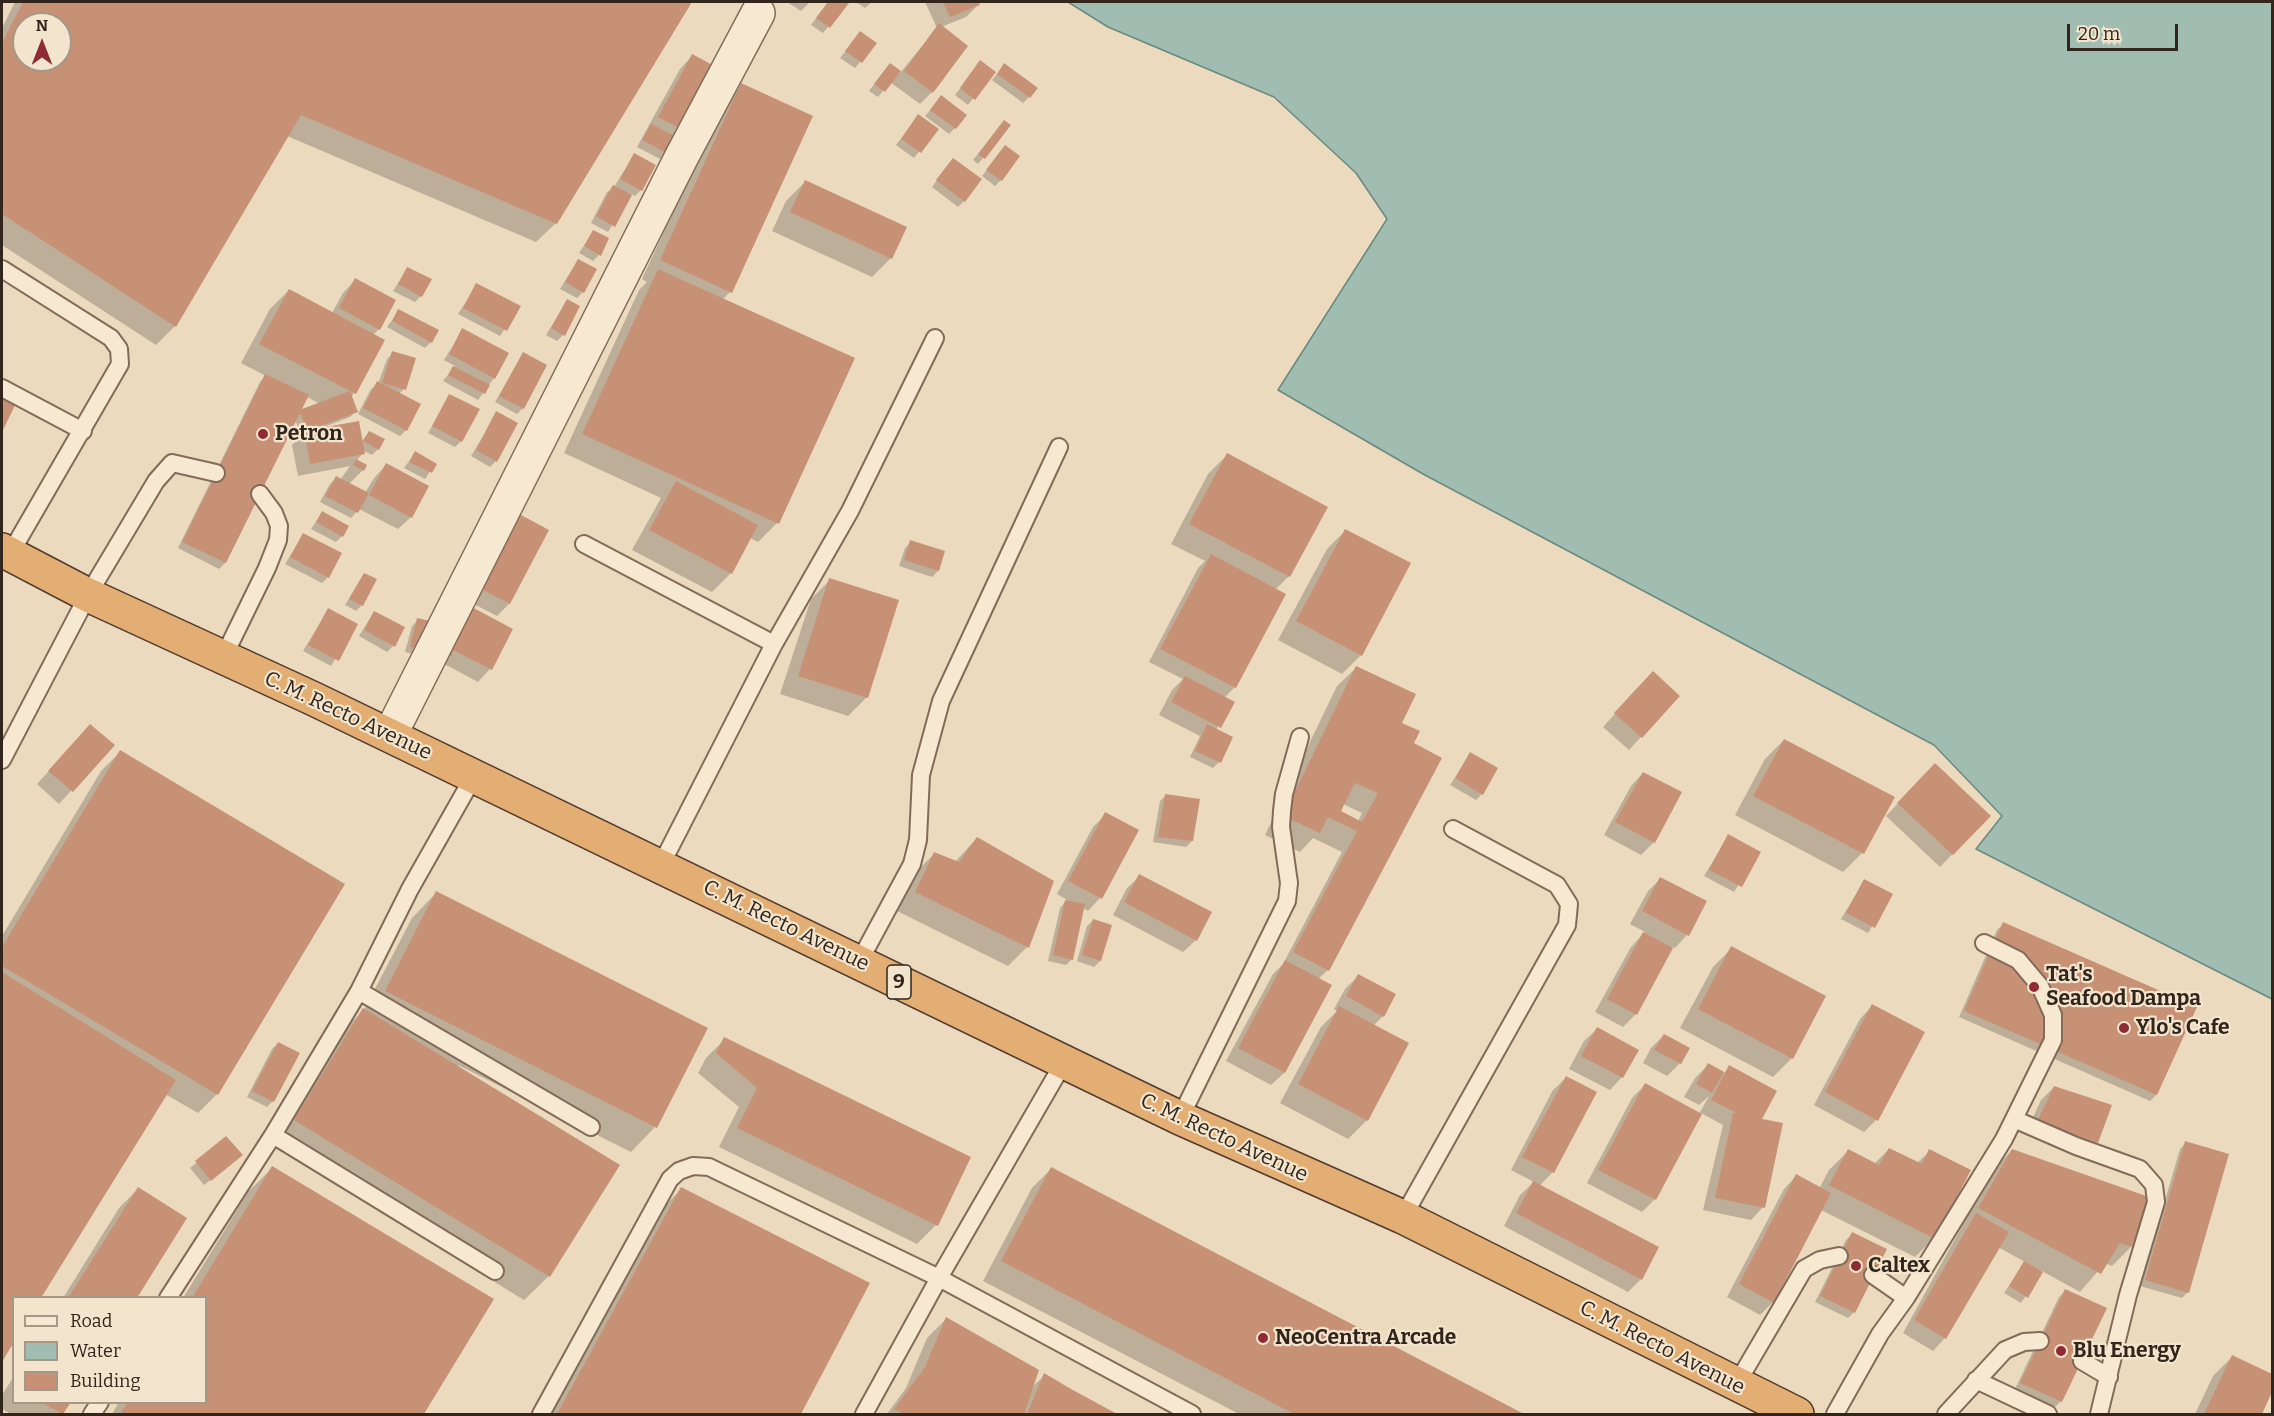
<!DOCTYPE html>
<style>
body{margin:0}
#map{position:relative;width:2274px;height:1416px;overflow:hidden;background:#ebdabe;font-family:Bitter,serif}
canvas{display:block}
.frame{position:absolute;inset:0;border:3px solid #32251c;pointer-events:none}
.legend{position:absolute;left:12px;top:1296px;width:195px;height:108px;box-sizing:border-box;background:#f3e5cd;border:2px solid #a69886;margin:0;padding:8px 10px;list-style:none;font-size:18px;color:#32251c}
.legend li{display:flex;align-items:center;gap:12px;height:30px}
.legend b{width:30px;border:2px solid #a69886}
.north{position:absolute;left:12px;top:12px;width:60px;height:60px;box-sizing:border-box;background:#f3e5cd;border:2px solid #a69886;border-radius:50%;rotate:0deg;font-size:16px;font-weight:700;line-height:24px;text-align:center;color:#32251c}
.north::after{content:'';display:block;margin:auto;width:21px;height:27px;background:#8e2b34;clip-path:polygon(50% 0,100% 100%,50% 72%,0 100%)}
.scale{position:absolute;left:2067px;top:24px;width:111px;height:27px;box-sizing:border-box;border:3px solid #32251c;border-top:0;padding-left:8px;font-size:18px;line-height:21px;white-space:nowrap;color:#32251c;-webkit-text-stroke:4px #f3e5cd;paint-order:stroke}
</style>
<div id="map">
<canvas width="2274" height="1416"></canvas>
<div class="frame"></div>
<ul class="legend">
<li><b style="height:8px;background:#f6e8d1"></b>Road</li>
<li><b style="height:16px;background:#a1bdb2"></b>Water</li>
<li><b style="height:16px;background:#c79176"></b>Building</li>
</ul>
<div class="north">N</div>
<div class="scale">20 m</div>
</div>
<script>
const g = document.querySelector('canvas').getContext('2d');
g.lineJoin = 'round';
function fillPath(path, color) {
  g.fillStyle = color;
  g.fill(path, 'evenodd');
}
function poly(rows) {
  const path = new Path2D();
  for (const r of rows) {
    path.moveTo(r[0], r[1]);
    for (let i = 2; i < r.length; i += 2) path.lineTo(r[i], r[i + 1]);
  }
  return path;
}
function trace(path, color, width, dash) {
  g.strokeStyle = color;
  g.lineWidth = width;
  g.lineCap = dash ? 'butt' : 'round';
  g.setLineDash(dash || []);
  g.stroke(path);
}
function write(font, color, halo, rows, align = 'center') {
  g.font = font + ' Bitter,serif';
  g.lineWidth = 4.5;
  g.setLineDash([]);
  g.textBaseline = 'middle';
  g.strokeStyle = halo;
  g.fillStyle = color;
  for (const [text, x, y, turn = 0] of rows) {
    g.save();
    g.translate(x, y);
    g.rotate((+turn || 0) * Math.PI / 180);
    g.textAlign = isNaN(turn) ? turn : align;
    if (halo) g.strokeText(text, 0, 0);
    g.fillText(text, 0, 0);
    g.restore();
  }
}
const water = poly([
 [1068,2,2272,2,2272,999,1976,849,2002,816,1934,745,1423,474,1278,390,1387,219,1356,173,1274,97,1108,27,1068,2]
]);
const shadow = poly([
 [15,2,690,2,556,223,536,242,287,136,175,326,156,345,2,245,2,28],
 [24,24,60,24,60,60,24,60],
 [787,2,810,2,801,11],
 [828,2,847,4,823,33,811,25],
 [856,2,872,2,865,8],
 [925,2,977,2,979,4,966,17,941,27,932,92,920,104,890,82,878,97,869,91,884,71,890,65,900,73,937,28],
 [860,33,875,43,855,68,840,58],
 [692,56,718,70,660,159,637,147,680,69],
 [1004,65,1029,97,1023,103,992,80],
 [975,68,993,72,968,105,955,95],
 [742,85,730,292,722,300,777,523,758,542,750,538,731,573,712,592,632,550,661,498,564,453,639,290,647,282,642,279,723,104],
 [941,97,955,128,949,134,925,116],
 [918,116,937,130,914,158,896,145],
 [1004,122,1009,125,978,164,973,160],
 [1000,153,1001,180,995,186,982,176],
 [634,155,641,190,635,196,631,194,608,232,591,223,607,192,614,187],
 [947,166,964,201,958,207,932,187],
 [805,182,891,258,872,277,772,231,786,201],
 [593,232,599,255,593,261,579,253],
 [578,260,583,292,577,298,560,289],
 [408,268,421,296,415,302,393,291],
 [355,280,379,329,373,335,383,341,351,398,356,411,350,417,324,427,361,442,369,432,378,449,372,455,362,450,363,453,356,461,363,470,349,484,365,493,374,478,386,465,411,517,398,529,359,509,351,518,320,502,330,484,336,478,340,480,350,466,298,476,292,445,302,436,295,420,225,563,219,569,178,548,260,382,266,376,241,363,270,309,289,290,332,313,343,293],
 [307,397,320,404,299,412],
 [477,285,519,307,500,336,458,314],
 [567,301,563,335,557,341,546,335],
 [399,311,431,342,425,348,387,327],
 [463,330,494,378,478,400,443,381,455,366,444,360],
 [393,353,404,389,399,394,406,430,400,436,358,414,371,389,378,384,387,359],
 [523,354,523,408,517,414,495,402],
 [450,396,461,441,455,447,428,433],
 [497,413,496,461,490,467,471,456],
 [415,453,435,464,425,479,404,468],
 [1227,455,1289,576,1275,590,1284,595,1235,687,1224,698,1232,702,1216,730,1219,762,1213,768,1190,757,1200,736,1159,715,1172,690,1183,679,1149,662,1198,568,1205,561,1171,544,1208,474],
 [322,513,342,536,336,542,311,529],
 [1346,530,1361,655,1342,674,1278,640,1327,549],
 [547,531,509,604,497,616,468,601],
 [303,535,328,577,322,583,285,564],
 [911,542,943,552,938,571,932,577,899,566,905,548],
 [364,574,362,605,356,611,345,605],
 [830,580,867,697,848,716,780,694,811,599],
 [328,610,356,625,331,666,303,651],
 [374,612,393,646,387,652,359,636],
 [418,620,490,669,478,682,435,659,405,652,412,626],
 [1356,668,1400,723,1328,970,1318,979,1330,985,1284,1073,1271,1085,1226,1061,1273,974,1283,964,1342,852,1313,838,1300,852,1265,835,1337,686],
 [1343,804,1362,813,1358,821,1339,812],
 [1640,686,1641,737,1629,750,1603,727],
 [78,739,113,745,59,804,37,784],
 [1784,740,1893,797,1862,853,1843,872,1735,815,1765,759],
 [120,752,217,1094,198,1113,165,1094,14,1298,14,1339,2,1359,2,936,101,771],
 [1471,754,1482,794,1476,800,1450,785],
 [1643,773,1654,842,1641,855,1604,835,1631,786],
 [1922,778,1989,816,1940,867,1886,816],
 [1166,795,1192,841,1186,847,1153,842,1160,801],
 [1106,814,1100,898,1088,911,1083,908,1072,959,1066,965,1048,961,1060,908,1067,900,1057,894,1093,827],
 [1728,836,1759,852,1734,892,1704,876],
 [977,838,1027,947,1008,966,897,911,915,873,934,854,955,862],
 [1140,876,1196,940,1183,952,1113,915,1127,888],
 [1660,879,1705,902,1687,935,1675,948,1672,947,1636,1014,1623,1027,1595,1012,1631,947,1645,932,1630,924,1648,891],
 [1864,881,1891,895,1868,933,1841,919],
 [436,893,655,1127,631,1152,458,1065,549,1276,524,1300,270,1145,338,1035,364,1010,412,918],
 [1093,920,1110,926,1100,961,1094,967,1077,961,1087,926],
 [2003,924,2195,1007,2156,1095,2150,1101,1959,1017,1997,930],
 [1732,948,1824,997,1792,1058,1773,1077,1680,1028,1713,967],
 [1358,976,1383,1016,1373,1026,1367,1120,1348,1139,1280,1103,1321,1027,1337,1011,1334,1009,1345,989],
 [1872,1006,1876,1120,1864,1132,1814,1105,1860,1019],
 [1597,1029,1622,1077,1610,1090,1569,1069,1584,1041],
 [1664,1035,1680,1063,1667,1076,1643,1063,1651,1048],
 [725,1039,936,1225,917,1244,719,1147,739,1107,698,1073,706,1058],
 [278,1043,273,1101,267,1107,247,1097,272,1049],
 [1708,1065,1724,1073,1730,1067,1760,1120,1763,1207,1751,1220,1703,1210,1723,1125,1701,1113,1655,1199,1642,1212,1587,1183,1632,1098,1645,1085,1699,1114,1709,1096,1699,1105,1684,1097,1695,1078],
 [1566,1078,1553,1172,1539,1186,1641,1279,1628,1292,1504,1226,1520,1195,1534,1182,1511,1170,1553,1090],
 [2054,1087,2096,1142,2084,1155,2025,1135,2041,1100],
 [226,1138,235,1161,204,1185,190,1168],
 [2186,1143,2188,1292,2182,1298,2140,1286,2180,1149],
 [1889,1149,1917,1163,1930,1151,1934,1238,1915,1257,1821,1210,1773,1302,1760,1315,1727,1297,1784,1189,1796,1176,1819,1189,1829,1170,1848,1151,1874,1164],
 [2012,1150,2131,1247,2112,1266,2105,1263,2080,1292,2042,1271,2021,1303,2004,1293,2025,1262,1998,1247,1945,1338,1933,1351,1903,1333,1993,1170],
 [272,1168,492,1300,422,1414,112,1414,119,1402,206,1402,206,1298,183,1298,248,1192],
 [1051,1169,1521,1414,1239,1414,983,1281,1032,1188],
 [138,1189,135,1298,63,1298,119,1208],
 [681,1189,868,1284,800,1414,547,1414,657,1214],
 [1852,1234,1854,1312,1848,1318,1815,1302,1846,1240],
 [2065,1291,2061,1401,2055,1407,2015,1389,2059,1297],
 [946,1319,1031,1388,1045,1375,1114,1414,887,1414,906,1388,927,1338],
 [2232,1357,2272,1376,2272,1388,2260,1414,2195,1414,2213,1376],
 [14,1376,14,1402,69,1402,61,1414,11,1414,2,1409,2,1395]
]);
const building = poly([
 [23,2,692,2,557,224,301,115,176,327,2,214,2,43],
 [24,24,60,24,60,60,24,60],
 [828,2,849,3,830,28,816,18],
 [943,2,979,2,980,5,950,17],
 [939,23,968,46,933,93,904,71],
 [860,31,877,43,862,63,845,51],
 [692,54,720,69,687,132,658,117],
 [980,60,996,72,975,100,960,88],
 [890,63,901,71,885,92,874,84],
 [1004,63,1038,88,1030,98,997,74],
 [741,83,813,116,732,293,660,260],
 [941,95,967,115,956,129,930,110],
 [918,114,939,129,921,153,901,139],
 [1004,120,1011,125,985,159,978,154],
 [651,124,677,137,668,154,642,140],
 [1005,145,1020,156,1002,181,986,170],
 [634,153,656,165,642,191,620,179],
 [953,158,982,179,965,202,936,180],
 [805,180,907,227,892,259,790,212],
 [613,185,632,195,615,227,596,216],
 [593,230,609,238,601,256,584,246],
 [578,259,597,269,584,293,565,282],
 [407,267,432,279,422,297,398,284],
 [658,269,855,358,779,524,582,434],
 [355,278,396,300,380,330,339,308],
 [476,283,521,306,507,331,463,308],
 [289,289,385,340,356,394,350,391,358,412,309,430,359,421,365,454,310,464,304,431,308,431,300,413,226,563,182,542,265,374,309,395,302,409,350,391,259,344],
 [567,299,580,306,565,336,551,328],
 [398,309,439,330,432,343,392,321],
 [462,328,509,353,495,379,449,354],
 [392,351,416,358,406,390,382,383],
 [523,352,547,365,524,409,499,396],
 [453,366,490,385,485,394,448,375],
 [377,381,421,404,407,431,363,408],
 [2,393,17,401,2,432],
 [449,394,480,409,462,442,432,426],
 [496,411,518,423,497,462,476,450],
 [369,431,385,439,379,450,363,441],
 [415,451,437,464,432,473,409,462],
 [1227,453,1328,507,1290,577,1189,524],
 [356,459,367,465,364,471,353,465],
 [386,463,429,486,412,518,369,495],
 [336,476,369,493,358,513,325,496],
 [676,481,758,525,732,574,649,530],
 [322,511,349,526,343,537,316,522],
 [519,514,549,530,510,604,479,588],
 [1345,529,1411,563,1362,656,1296,621],
 [303,533,342,553,329,578,290,557],
 [910,540,945,551,939,571,904,560],
 [1211,554,1286,594,1236,688,1160,649],
 [364,573,377,579,363,606,349,599],
 [829,578,899,600,868,698,798,676],
 [468,605,513,629,492,670,453,650,452,656,410,647,417,618,457,627],
 [328,608,358,624,339,661,308,645],
 [374,611,405,627,395,647,364,630],
 [1356,666,1416,694,1402,723,1420,731,1414,743,1442,758,1329,971,1293,952,1357,831,1328,817,1320,833,1283,816],
 [1355,783,1378,793,1362,822,1341,811],
 [1653,671,1680,696,1642,738,1614,713],
 [1185,676,1235,702,1221,728,1171,702],
 [90,724,115,745,73,792,48,771],
 [1207,724,1233,737,1221,763,1195,751],
 [1784,739,1895,797,1864,854,1753,796],
 [120,750,345,884,218,1095,2,966,2,947],
 [1470,752,1498,768,1483,795,1455,778],
 [1935,763,1991,816,1953,855,1897,803],
 [1643,772,1682,792,1655,843,1615,822],
 [1165,794,1200,799,1193,841,1158,837],
 [1105,812,1139,830,1102,899,1068,881],
 [1728,834,1761,852,1742,887,1709,870],
 [977,837,1054,881,1029,948,915,892,934,852,959,862],
 [1139,874,1212,912,1197,941,1124,902],
 [1660,877,1707,901,1689,936,1642,911],
 [1864,879,1893,894,1875,928,1846,913],
 [436,891,708,1028,657,1128,385,991],
 [1065,900,1085,904,1073,960,1053,955],
 [1093,919,1112,925,1101,961,1082,955],
 [2003,922,2197,1007,2157,1095,1964,1011],
 [1643,932,1673,948,1637,1015,1607,999],
 [1731,946,1826,996,1793,1059,1698,1009],
 [1285,960,1332,985,1285,1073,1238,1048],
 [2,972,176,1080,41,1298,14,1298,14,1342,2,1362],
 [1358,974,1396,994,1384,1017,1346,996],
 [1872,1004,1925,1032,1878,1121,1825,1092],
 [1339,1006,1409,1043,1368,1121,1298,1084],
 [363,1008,620,1165,550,1277,294,1120],
 [1597,1027,1639,1050,1623,1078,1581,1056],
 [1664,1034,1690,1048,1681,1064,1654,1050],
 [724,1037,971,1157,938,1226,737,1128,757,1088,716,1053],
 [278,1042,300,1053,274,1102,252,1091],
 [1708,1063,1724,1072,1712,1093,1696,1084],
 [1729,1065,1777,1091,1762,1119,1783,1123,1765,1208,1715,1198,1733,1113,1737,1113,1711,1100],
 [1566,1076,1597,1092,1554,1173,1522,1157],
 [1645,1083,1702,1114,1656,1200,1598,1170],
 [2054,1086,2112,1105,2098,1143,2037,1122],
 [226,1136,243,1155,211,1181,195,1161],
 [2185,1141,2229,1154,2189,1293,2145,1280],
 [1889,1148,1922,1164,1929,1149,1971,1170,1935,1239,1829,1185,1848,1149,1879,1165],
 [2012,1149,2149,1197,2132,1247,2120,1243,2101,1274,1978,1208],
 [272,1166,494,1299,424,1414,120,1414,128,1402,206,1402,206,1298,192,1298],
 [1051,1167,1524,1414,1294,1414,1001,1261],
 [1796,1174,1831,1193,1774,1303,1739,1284],
 [1533,1181,1659,1247,1642,1280,1516,1213],
 [138,1187,187,1218,137,1298,68,1298],
 [681,1187,870,1283,801,1414,557,1414],
 [1976,1213,2009,1232,1946,1339,1914,1320],
 [1852,1232,1887,1249,1855,1313,1820,1296],
 [2024,1261,2043,1272,2028,1298,2009,1286],
 [2065,1289,2107,1308,2062,1402,2020,1383],
 [946,1317,1039,1370,1024,1414,904,1414,894,1409,925,1367],
 [2232,1355,2272,1374,2272,1392,2262,1414,2204,1414],
 [1044,1373,1071,1389,1117,1414,1027,1414],
 [40,1402,71,1402,63,1414]
]);
const service = poly([
 [2,269,111,338,119,349,120,364,10,554],
 [2,388,83,431],
 [584,544,774,644],
 [223,658,267,568,278,540,279,526,274,513,260,494],
 [2,760,88,595,156,481,172,463,216,473],
 [661,865,774,644,850,511,935,338],
 [859,962,912,864,918,840,921,775,941,701,1059,447],
 [359,991,591,1127],
 [1180,1118,1287,901,1289,883,1281,827,1282,811,1284,794,1300,737],
 [2014,1119,2076,1146,2140,1169,2154,1185,2156,1202,2128,1295,2099,1414],
 [273,1135,495,1271],
 [1403,1217,1567,925,1569,904,1557,885,1453,829],
 [1873,1275,1906,1298],
 [168,1298,273,1135,359,991,410,889,474,776],
 [2082,1361,2109,1377],
 [1976,1380,2048,1414],
 [1736,1385,1804,1269,1820,1260,1839,1256],
 [92,1414,100,1402],
 [541,1414,670,1179,679,1171,693,1166,709,1167,939,1278,1192,1414],
 [864,1414,939,1278,1064,1062],
 [1835,1414,1880,1334,1906,1298,2004,1139,2053,1040,2053,1015,2040,986,2018,960,1984,943],
 [1946,1414,2005,1350,2024,1342,2040,1341]
]);
const minor = poly([
 [390,735,682,156,758,13]
]);
const trunk = poly([
 [2,550,88,595,314,699,1180,1118,1403,1217,1797,1414]
]);
const markers = [
 [263,434,6,"#8e2b34"],
 [2034,987,6,"#8e2b34"],
 [2124,1028,6,"#8e2b34"],
 [1856,1266,6,"#8e2b34"],
 [1263,1338,6,"#8e2b34"],
 [2061,1351,6,"#8e2b34"]
];
const shields = [
 [899,982,24]
];
const shieldNames = [
 ["9",899,982]
];
const poiNames = [
 ["Petron",275,434],
 ["Tat's",2046,975],
 ["Seafood Dampa",2046,999],
 ["Ylo's Cafe",2136,1028],
 ["Caltex",1868,1266],
 ["NeoCentra Arcade",1275,1338],
 ["Blu Energy",2073,1351]
];
const streetNames = [
 ["C. M. Recto Avenue",348,716,25],
 ["C. M. Recto Avenue",786,926,26],
 ["C. M. Recto Avenue",1224,1138,25],
 ["C. M. Recto Avenue",1662,1348,27]
];
fillPath(water, '#a1bdb2');
trace(water, '#6a897f', 1.5);
fillPath(shadow, '#0003');
fillPath(building, '#c79176');
trace(service, '#826b58', 20);
trace(minor, '#826b58', 36);
trace(trunk, '#503a2c', 36);
trace(service, '#f6e8d1', 16);
trace(minor, '#f6e8d1', 33);
trace(trunk, '#e2ae74', 33);
for (const [x, y, r, color] of markers) {
  const dot = new Path2D();
  dot.arc(x, y, r, 0, 2 * Math.PI);
  g.fillStyle = color;
  g.fill(dot);
  trace(dot, '#f3e5cd', 2);
}
for (const [x, y, w] of shields) {
  const box = new Path2D();
  box.roundRect(x - w / 2, y - 17, w, 34, 4.5);
  g.fillStyle = '#f3e5cd';
  g.fill(box);
  trace(box, '#32251c', 1.5);
}
write('bold 20px', '#32251c', null, shieldNames);
write('bold 21px', '#32251c', '#f3e5cd', poiNames, 'left');
write('21px', '#32251c', '#f3e5cd', streetNames);
</script>
